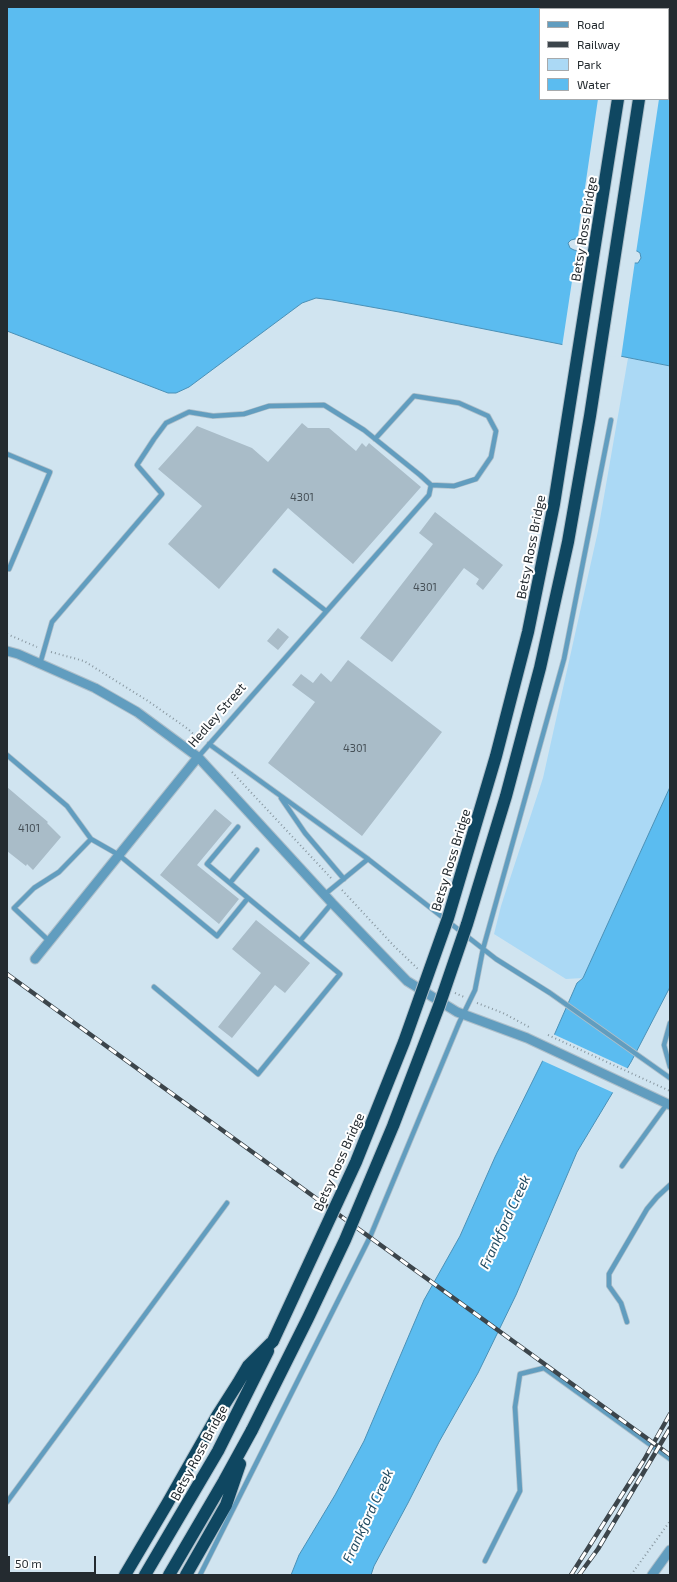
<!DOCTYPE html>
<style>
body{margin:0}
#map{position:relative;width:677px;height:1582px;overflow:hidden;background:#d0e4f0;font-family:"Exo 2",sans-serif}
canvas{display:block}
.frame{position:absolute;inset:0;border:8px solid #242b30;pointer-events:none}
.legend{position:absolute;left:539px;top:8px;width:130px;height:92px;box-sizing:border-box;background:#fff;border:1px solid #a7aaac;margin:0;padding:5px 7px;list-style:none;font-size:12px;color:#242b30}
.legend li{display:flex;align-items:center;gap:8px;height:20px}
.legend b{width:20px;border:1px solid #a7aaac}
.scale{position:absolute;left:8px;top:1556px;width:88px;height:18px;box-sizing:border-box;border:2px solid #242b30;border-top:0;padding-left:5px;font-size:12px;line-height:14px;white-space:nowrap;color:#242b30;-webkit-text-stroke:3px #fff;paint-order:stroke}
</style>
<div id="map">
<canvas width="677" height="1582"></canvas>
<div class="frame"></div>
<ul class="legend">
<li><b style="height:5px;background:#619dbf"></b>Road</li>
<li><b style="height:5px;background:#3c454b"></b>Railway</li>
<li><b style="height:11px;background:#abd9f5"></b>Park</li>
<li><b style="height:11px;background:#5bbcf0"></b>Water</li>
</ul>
<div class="scale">50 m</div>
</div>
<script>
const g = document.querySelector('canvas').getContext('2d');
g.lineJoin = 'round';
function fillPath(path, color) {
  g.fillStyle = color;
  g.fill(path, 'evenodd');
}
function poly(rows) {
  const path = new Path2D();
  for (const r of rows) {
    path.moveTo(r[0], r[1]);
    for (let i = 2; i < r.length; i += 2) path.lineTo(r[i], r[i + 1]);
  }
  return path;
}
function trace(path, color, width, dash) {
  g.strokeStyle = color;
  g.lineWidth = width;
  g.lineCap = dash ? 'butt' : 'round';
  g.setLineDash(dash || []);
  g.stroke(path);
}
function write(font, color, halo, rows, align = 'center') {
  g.font = font + ' "Exo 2",sans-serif';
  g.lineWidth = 4;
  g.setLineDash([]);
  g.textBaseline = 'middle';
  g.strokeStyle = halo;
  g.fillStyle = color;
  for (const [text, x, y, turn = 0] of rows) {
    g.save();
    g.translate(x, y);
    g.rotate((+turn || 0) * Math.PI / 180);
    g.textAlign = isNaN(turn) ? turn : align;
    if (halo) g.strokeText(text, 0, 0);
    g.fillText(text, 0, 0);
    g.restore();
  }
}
const green = poly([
 [628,358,670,366,670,787,583,978,566,979,494,934,501,906,543,778,598,531]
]);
const water = poly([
 [7,7,607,7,609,9,540,9,540,99,668,99,668,23,670,23,670,366,399,312,332,300,316,298,302,303,189,387,176,393,168,393,7,331,7,7],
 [575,239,637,251,640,253,641,258,638,263,635,263,574,250,570,248,568,243,571,240,575,239],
 [670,787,670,987,631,1062,577,1152,516,1295,478,1373,439,1442,408,1503,374,1566,371,1575,291,1575,299,1555,335,1495,364,1441,424,1300,460,1236,495,1157,545,1056,577,983,583,978,670,787]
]);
const pier = poly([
 [598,99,659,99,636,253,577,242],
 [577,248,635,261,621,358,562,347],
 [553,1034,629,1069,614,1093,541,1060]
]);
const building = poly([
 [302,423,308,428,329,428,356,451,362,443,366,447,369,443,421,487,353,564,288,508,219,589,168,544,202,506,158,469,197,426,252,448,268,462],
 [435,512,503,565,483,590,476,584,479,579,464,568,392,662,360,638,433,544,419,533],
 [278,628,289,637,278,650,267,641],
 [348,660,442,732,362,836,268,763,315,702,292,685,301,674,313,683,321,673,331,682],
 [7,787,48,822,47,823,61,837,33,870,27,864,26,866,7,851],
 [215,809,232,823,197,865,239,899,219,924,160,875],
 [256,920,310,963,285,993,275,985,232,1038,218,1027,261,973,232,949]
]);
const path = poly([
 [7,634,37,647],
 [51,652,84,661,148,701,188,729,202,742],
 [232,772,331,878],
 [342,890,394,946,418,969],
 [455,993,464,997],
 [477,1003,503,1013,531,1028],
 [548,1035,670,1091],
 [631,1575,670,1521]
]);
const service = poly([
 [375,439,414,396,459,403,488,416,496,431,491,457,476,479,454,486,431,485],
 [7,454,50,472,9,569,7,568],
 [275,571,326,611],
 [40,664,52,622,162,494,137,465,154,439,166,423,189,412,213,416,244,414,269,406,324,405,364,430,420,475,431,485,429,495,198,757],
 [209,744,368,859,496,959,550,993,670,1078],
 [7,755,67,806,91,839],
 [281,798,305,833,344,879],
 [230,883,257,850],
 [324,895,368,859],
 [248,898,300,941,332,903],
 [49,941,14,908,34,888,59,872,91,839,119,855,217,936,248,898,207,864,238,827],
 [154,987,258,1074,340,974,300,941],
 [670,1023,664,1045,670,1067],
 [622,1166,667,1104],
 [627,1322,621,1303,609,1286,609,1274,647,1209,657,1197,670,1185],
 [7,1502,227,1203],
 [485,1561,520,1491,515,1407,520,1374,544,1368,670,1459],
 [200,1575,370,1237,459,1023,475,990,483,949,564,659,611,420]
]);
const minor = poly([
 [7,651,18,654,95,688,137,712,198,757,332,903,407,981,457,1012,527,1038,670,1105],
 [35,959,198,757],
 [652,1575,670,1550]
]);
const motorway = poly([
 [632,9,632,7],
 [653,9,653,7],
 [125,1575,167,1504,217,1416,238,1383,248,1366,273,1341],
 [145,1575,218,1451,268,1351],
 [169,1575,224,1481,252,1430],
 [186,1575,226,1505,240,1464]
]);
const rail = poly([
 [7,974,670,1455],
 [571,1575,644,1460,670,1414],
 [579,1575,598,1549,670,1428]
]);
const motorwayBridge = poly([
 [273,1341,356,1162,404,1042,448,918,496,756,528,632,554,504,618,99],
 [252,1430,308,1318,345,1240,393,1126,439,1006,467,924,506,796,540,668,568,542,590,416,639,99]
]);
const numberNames = [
 ["4301",302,497],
 ["4301",425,587],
 ["4301",355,748],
 ["4101",29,828]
];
const streetNames = [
 ["Betsy Ross Bridge",584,229,-81],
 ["Betsy Ross Bridge",531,547,-79],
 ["Hedley Street",217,715,-49],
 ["Betsy Ross Bridge",451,860,-73],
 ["Betsy Ross Bridge",339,1162,-66],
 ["Betsy Ross Bridge",199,1453,-62]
];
const waterNames = [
 ["Frankford Creek",505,1222,-65],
 ["Frankford Creek",368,1516,-65]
];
fillPath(green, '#abd9f5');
fillPath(water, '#5bbcf0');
trace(water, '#4a90b6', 1);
fillPath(pier, '#d0e4f0');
fillPath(building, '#a9bcc8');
trace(service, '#aebfca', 6);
trace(minor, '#aebfca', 11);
trace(motorway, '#aebfca', 14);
trace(path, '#8998a1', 2, [1, 3]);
trace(service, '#619dbf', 4.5);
trace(minor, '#619dbf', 9);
trace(motorway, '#0f4761', 12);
trace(rail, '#3c454b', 4.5);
trace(rail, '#fff', 3, [9]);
trace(motorwayBridge, '#aebfca', 14, []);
trace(motorwayBridge, '#0f4761', 12);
write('11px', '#454f56', null, numberNames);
write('13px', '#242b30', '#fff', streetNames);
write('italic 14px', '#234c62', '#fff', waterNames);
</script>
